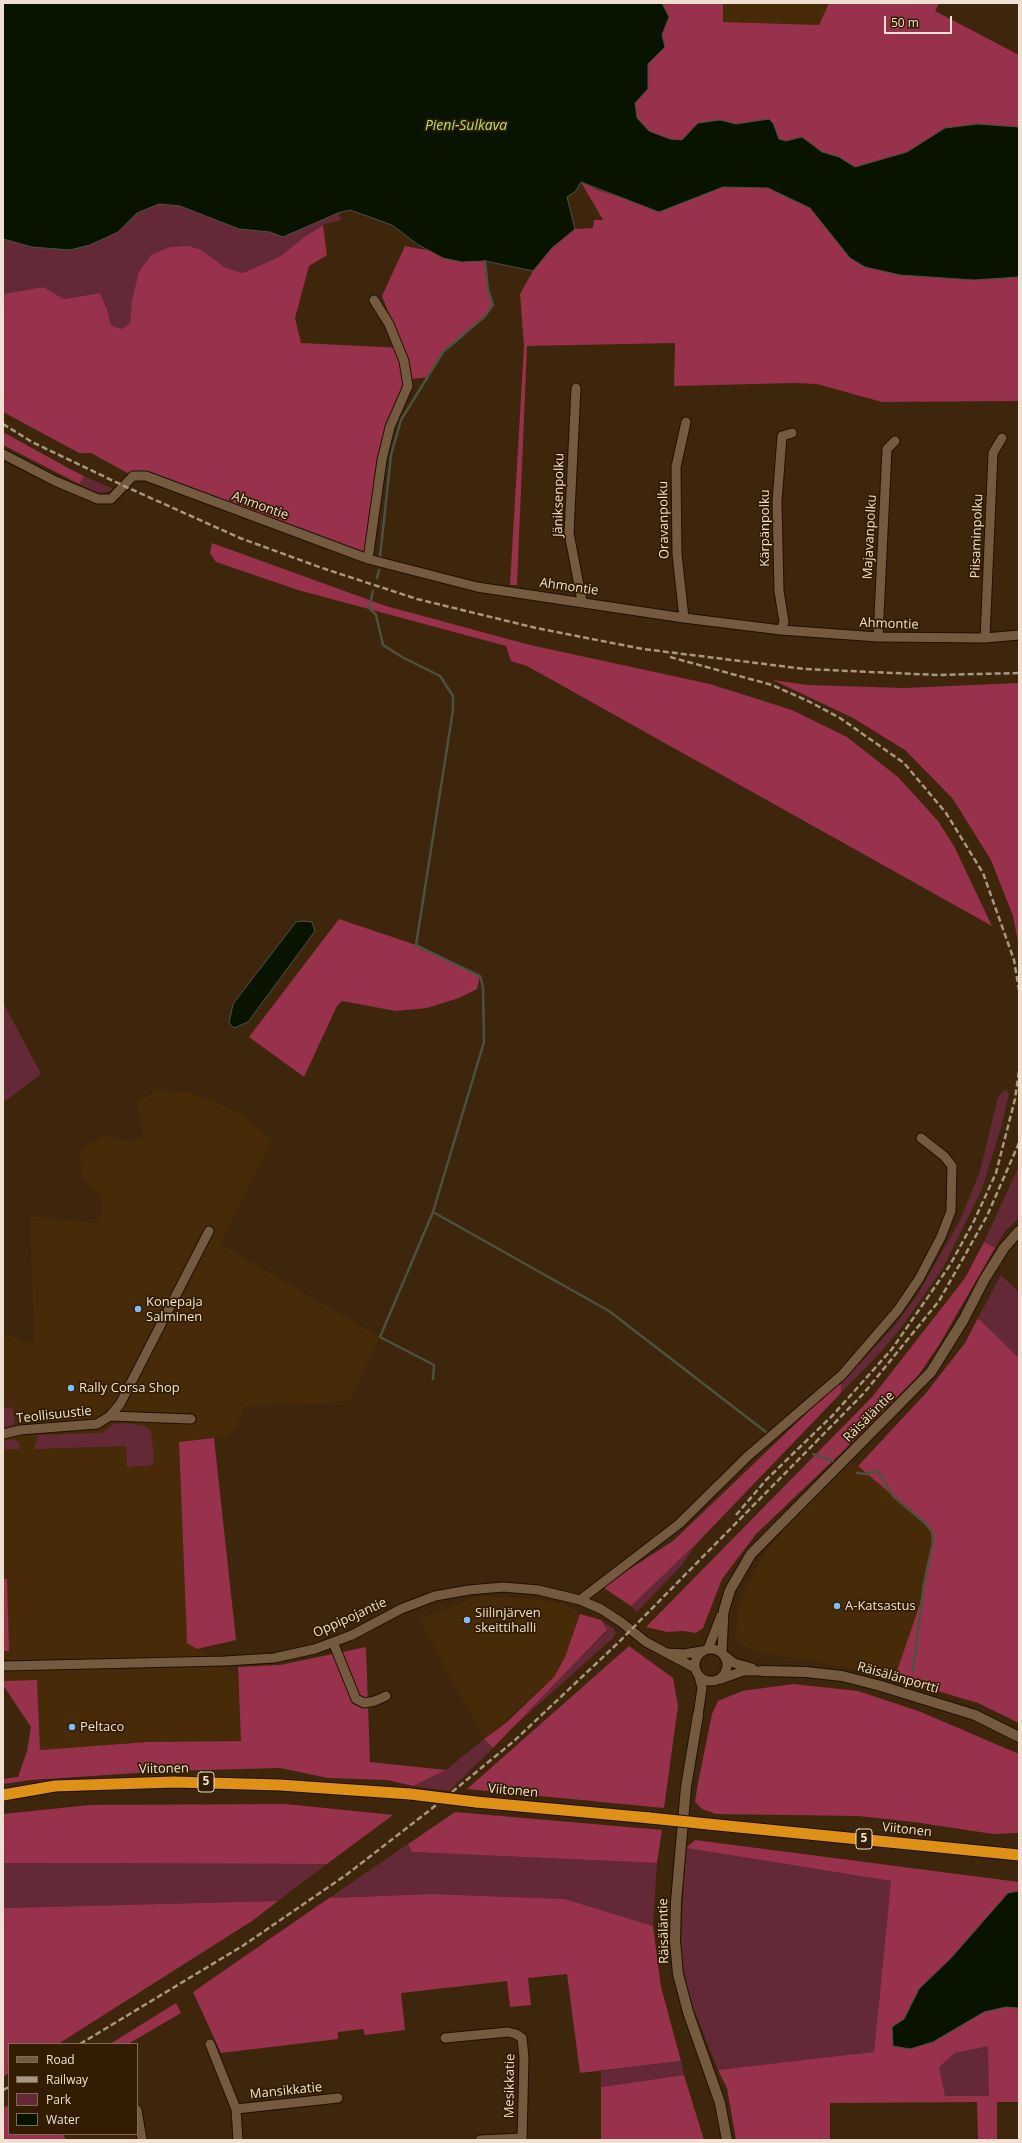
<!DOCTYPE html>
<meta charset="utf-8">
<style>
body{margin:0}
#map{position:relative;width:1022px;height:2143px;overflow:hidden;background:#3d260b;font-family:"Open Sans",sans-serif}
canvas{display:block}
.frame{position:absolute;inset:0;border:4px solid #efe0d1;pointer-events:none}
.legend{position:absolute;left:8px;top:2043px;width:130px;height:92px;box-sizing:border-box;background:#321d02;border:1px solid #7e6b55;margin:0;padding:5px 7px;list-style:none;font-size:12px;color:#efe0d1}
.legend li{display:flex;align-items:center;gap:8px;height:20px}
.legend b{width:20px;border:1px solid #7e6b55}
.scale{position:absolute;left:884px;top:16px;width:68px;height:18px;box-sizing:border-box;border:2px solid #efe0d1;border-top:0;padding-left:5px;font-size:12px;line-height:14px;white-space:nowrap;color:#efe0d1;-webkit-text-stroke:3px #321d02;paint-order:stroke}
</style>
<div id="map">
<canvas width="1022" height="2143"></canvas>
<div class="frame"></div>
<ul class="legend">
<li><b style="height:5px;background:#745a3f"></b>Road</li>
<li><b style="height:5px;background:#a99783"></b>Railway</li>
<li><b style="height:11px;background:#642936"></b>Park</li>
<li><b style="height:11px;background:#091400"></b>Water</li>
</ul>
<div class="scale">50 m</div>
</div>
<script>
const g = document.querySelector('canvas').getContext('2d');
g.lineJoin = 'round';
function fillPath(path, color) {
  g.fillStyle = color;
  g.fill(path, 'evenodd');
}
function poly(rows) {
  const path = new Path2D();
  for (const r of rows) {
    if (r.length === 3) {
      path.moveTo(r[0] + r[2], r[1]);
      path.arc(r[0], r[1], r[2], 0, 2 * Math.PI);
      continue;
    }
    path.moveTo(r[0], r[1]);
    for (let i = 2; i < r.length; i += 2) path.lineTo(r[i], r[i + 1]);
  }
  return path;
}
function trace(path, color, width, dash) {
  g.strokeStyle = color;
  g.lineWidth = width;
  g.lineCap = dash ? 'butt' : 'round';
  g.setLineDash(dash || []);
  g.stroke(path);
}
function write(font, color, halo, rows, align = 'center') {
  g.font = font + ' "Open Sans",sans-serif';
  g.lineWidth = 3.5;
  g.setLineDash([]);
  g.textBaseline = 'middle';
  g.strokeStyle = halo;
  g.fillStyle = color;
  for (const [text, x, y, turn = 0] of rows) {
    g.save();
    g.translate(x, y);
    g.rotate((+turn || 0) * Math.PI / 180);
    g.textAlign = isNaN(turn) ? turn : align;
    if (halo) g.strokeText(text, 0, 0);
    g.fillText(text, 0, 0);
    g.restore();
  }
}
const built = poly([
 [723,3,829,3,819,25,722,22],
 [155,1090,189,1092,241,1113,272,1141,220,1244,380,1337,350,1400,323,1404,245,1406,237,1425,229,1436,179,1442,187,1643,238,1675,241,1740,148,1742,40,1750,37,1680,3,1681,3,1335,12,1335,21,1342,34,1343,30,1216,95,1223,103,1211,99,1194,83,1179,78,1150,104,1136,129,1141,143,1136,137,1103],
 [847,1457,925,1523,932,1532,933,1542,920,1604,898,1668,893,1678,807,1660,760,1653,741,1645,735,1638,740,1601,761,1559,810,1494],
 [479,1596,521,1598,564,1603,580,1614,565,1657,554,1677,484,1739,419,1619]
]);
const green = poly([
 [3,154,575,229,552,248,533,271,485,261,462,262,417,244,392,225,350,210,338,213,341,220,322,225,304,237,281,256,243,273,226,268,201,250,132,300,130,323,121,329,111,325,107,309,100,293,64,299,43,287,3,294],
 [84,476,113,489,108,492,99,493,79,484],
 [3,1002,41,1074,3,1103],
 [1006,1089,1009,1094,1002,1124,982,1189,943,1268,900,1329,881,1352,841,1393,841,1384,894,1326,916,1297,960,1220,980,1171,998,1097],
 [1019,1166,1019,1218,1006,1230,995,1248,984,1242],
 [1001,1275,1019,1292,1019,1358,978,1318],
 [10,1407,13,1408,15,1421,13,1425,3,1428,3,1408],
 [125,1423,145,1426,151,1431,154,1459,152,1465,127,1467,126,1446,34,1449,38,1435,102,1433,114,1424],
 [14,1439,19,1443,20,1449,4,1449,4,1441],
 [697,1543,682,1565,637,1612,631,1606],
 [601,1620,613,1628,616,1632,614,1637,510,1730,607,1631],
 [484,1739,493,1748,449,1791,413,1786,446,1770],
 [408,1844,412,1852,657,1863,653,1926,565,1899,431,1894,329,1898],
 [686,1848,891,1881,878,2011,933,2042,984,2012,1019,2008,989,2096,945,2096,855,2077,804,2127,794,2140,739,2068,718,2070,689,1997,680,1951],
 [3,1863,327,1864,278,1901,3,1908],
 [681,2061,684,2075,601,2087,601,2071]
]);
const forest = poly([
 [662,3,723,3,723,22,819,25,829,3,939,3,935,11,1019,55,1019,127,978,124,945,128,907,152,854,167,839,157,822,152,802,137,786,141,779,139,773,123,769,119,735,124,720,121,698,123,682,140,670,139,649,131,637,118,635,103,648,89,648,64,665,47,662,35,669,17],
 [581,182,598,190,620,197,659,212,723,187,768,188,810,208,850,258,974,280,1019,277,1019,401,882,402,817,384,795,383,674,386,675,343,527,346,517,585,510,585,524,346,520,294,533,271,552,248,575,229,593,228,594,220,603,220],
 [323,225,327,255,309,266,295,318,301,343,402,348,382,296,405,246,485,261,488,290,493,305,484,317,443,352,428,377,412,379,408,386,390,427,368,559,186,492,133,476,91,453,79,453,3,412,3,294,43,287,64,299,100,293,107,309,111,325,121,329,130,323,132,300,139,272,151,255,170,247,189,246,201,250,226,268,243,273,281,256,304,237],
 [3,432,70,469,84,476,79,484,3,445],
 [212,543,386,606,530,645,710,684,792,710,847,737,898,777,938,821,954,846,992,926,527,666,511,661,506,646,298,590,216,562,210,553],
 [773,680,807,685,904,688,1019,683,1019,947,1013,916,991,860,953,799,905,750,853,718],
 [339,919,416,945,480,976,477,989,459,998,427,1008,396,1011,342,1001,337,1006,304,1077,249,1037],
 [984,1242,995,1248,939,1345,918,1376,841,1453,756,1534,722,1579,703,1628,696,1633,683,1631,667,1632,646,1627,873,1396,965,1278],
 [978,1318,1019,1358,1019,1723,978,1703,893,1678,898,1668,920,1604,933,1542,932,1532,925,1523,858,1466,926,1393,965,1343],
 [841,1384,841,1393,697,1543,631,1606,604,1588,611,1581,673,1541,835,1386],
 [214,1438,236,1640,197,1649,187,1643,179,1442],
 [3,1579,7,1579,9,1651,3,1651],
 [580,1614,601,1620,607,1630,493,1748,484,1739,507,1722,554,1677,565,1657],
 [629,1646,673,1678,678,1706,664,1808,467,1789],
 [366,1647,370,1762,446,1770,413,1786,387,1780,328,1778,280,1768,167,1771,31,1780,3,1784,3,1779,18,1777,27,1751,31,1727,3,1685,3,1681,37,1680,40,1750,148,1742,241,1741,238,1667,280,1665],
 [793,1684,858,1691,921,1712,1019,1754,1019,1831,1017,1833,993,1834,914,1822,858,1816,716,1814,702,1809,695,1802,698,1783,712,1714,718,1701,742,1691],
 [286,1804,393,1815,327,1864,3,1863,3,1814,90,1805],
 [455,1812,662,1830,657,1863,412,1852,408,1844],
 [695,1840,1019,1882,1019,1891,1008,1893,951,1958,919,1989,904,2019,933,2042,984,2012,1006,2007,1019,2008,1019,2102,997,2102,997,2140,978,2140,977,2102,830,2103,830,2140,736,2140,727,2088,718,2070,874,2052,891,1881,686,1848],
 [988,2046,989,2096,945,2096,939,2067,955,2053],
 [431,1894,565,1899,653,1926,661,1987,681,2061,580,2073,567,1974,528,1978,531,2005,510,2007,507,1981,401,1993,405,2030,365,2035,363,2029,338,2032,338,2039,221,2053,193,1992,329,1898],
 [278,1901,252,1921,58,2044,9,2044,9,2073,3,2077,3,1908],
 [176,2003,181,2013,128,2044,110,2044],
 [684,2075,704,2140,601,2140,601,2087],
 [9,2105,9,2134,63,2134,66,2140,3,2140,3,2108]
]);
const water = poly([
 [3,3,662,3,669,17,662,35,665,47,648,64,648,89,635,103,637,118,649,131,670,139,682,140,698,123,720,120,736,124,769,119,773,123,779,139,786,141,802,137,822,152,839,157,855,167,907,152,945,128,978,124,1019,127,1019,277,974,280,900,275,865,267,850,258,810,208,768,188,723,187,659,212,581,182,576,191,567,197,575,229,552,248,533,271,485,261,462,262,443,258,417,244,392,225,350,210,338,213,283,237,270,232,239,229,180,206,159,204,137,213,118,232,90,245,70,250,32,247,3,239,3,3],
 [303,921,312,922,315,931,248,1022,234,1028,229,1023,233,1004,296,922,303,921],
 [1019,1891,1019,2008,1006,2007,984,2012,933,2042,910,2049,893,2046,892,2027,904,2019,919,1989,951,1958,1008,1893,1019,1891]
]);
const stream = poly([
 [380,557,391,455,401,420,443,352,484,317,493,305,488,290,485,261],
 [377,578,379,570],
 [373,591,369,608,376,615,383,645,402,657,440,676,453,696,453,710,416,945,480,976,483,987,484,1042,433,1212,380,1337,434,1365,433,1379],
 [433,1212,609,1311,766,1432],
 [813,1454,833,1461],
 [857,1473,866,1474,878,1471,893,1496,925,1523,932,1532,933,1542,924,1584,913,1671]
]);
const minor = poly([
 [576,388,569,533,582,601],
 [3,454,55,481,98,499,111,499,133,476,146,476,368,559,477,587,684,618,781,630,878,637,985,638,1019,635],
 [368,559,382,460,390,427,408,386,404,361,389,324,374,300],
 [684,618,677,554,676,467,686,422],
 [781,630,784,622,779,591,777,502,782,436,792,433],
 [878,637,887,449,895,441],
 [985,638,993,453,1002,438],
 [110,1416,191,1419],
 [3,1434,20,1430,97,1424,110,1416,120,1404,209,1231],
 [580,1600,679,1524,748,1456,842,1375,898,1310,919,1279,941,1237,951,1211,952,1166,944,1156,921,1138],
 [333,1642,356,1699,364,1703,375,1701,386,1696],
 [711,1665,16],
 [708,1649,721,1616],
 [722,1652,724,1610],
 [667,1653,684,1654,702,1651],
 [725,1656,734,1663,752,1668],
 [3,1666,225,1661,274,1658,315,1649,352,1635,401,1609,435,1596,469,1590,503,1587,538,1590,580,1600,601,1609,621,1622,646,1642,695,1668],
 [721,1679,743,1671,763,1671],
 [698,1715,702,1688,699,1676],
 [445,2038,508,2032,516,2034,522,2038,524,2058,522,2140],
 [210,2044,236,2109,238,2140],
 [236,2109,338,2098],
 [137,2110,142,2140],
 [480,2140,522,2138]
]);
const tertiary = poly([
 [724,1610,730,1590,751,1554,931,1372,964,1319,984,1280,1004,1248,1019,1231],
 [763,1671,806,1672,842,1676,881,1686,975,1715,1019,1737],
 [698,1715,686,1787,676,1902,675,1941,678,1974,688,2012,720,2103,727,2140]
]);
const trunk = poly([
 [3,1795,55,1786,174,1782,280,1785,410,1794],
 [476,1802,650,1818],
 [708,1824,1019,1855]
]);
const rail = poly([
 [3,424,32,442,124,486,240,538,322,568,417,599,536,628,643,649,805,669,938,675,1019,673],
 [670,657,772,685,808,701,840,718,904,763,946,813,983,873,1014,960,1019,990],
 [736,1515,767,1479,833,1415,892,1349,950,1265,974,1221,996,1173,1015,1099,1019,1071],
 [80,2044,244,1945,346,1875,430,1810,514,1741,619,1642,864,1393,939,1301,987,1216,1019,1143],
 [3,2090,9,2087]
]);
const trunkBridge = poly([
 [410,1794,476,1802],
 [650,1818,708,1824]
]);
const markers = [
 [138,1309,4,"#7ebdf9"],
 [71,1388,4,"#7ebdf9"],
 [837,1606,4,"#7ebdf9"],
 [467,1620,4,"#7ebdf9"],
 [72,1727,4,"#7ebdf9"]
];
const shields = [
 [206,1782,16],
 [864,1839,16]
];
const shieldNames = [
 ["5",206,1782],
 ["5",864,1839]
];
const streetNames = [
 ["Jäniksenpolku",559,495,-89],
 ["Ahmontie",260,506,20],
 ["Oravanpolku",664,520,-91],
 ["Kärpänpolku",765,528,-90],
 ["Piisaminpolku",977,536,-88],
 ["Majavanpolku",870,537,-87],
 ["Ahmontie",569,587,8],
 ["Ahmontie",889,624,2],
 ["Teollisuustie",54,1415,-6],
 ["Räisäläntie",869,1417,-45],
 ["Oppipojantie",350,1618,-24],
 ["Räisälänportti",898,1678,16],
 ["Viitonen",164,1769,-1],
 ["Viitonen",513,1791,5],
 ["Viitonen",907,1830,6],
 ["Räisäläntie",664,1931,-91],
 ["Mesikkatie",510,2086,-89],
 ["Mansikkatie",286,2091,-6]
];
const poiNames = [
 ["Konepaja",146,1302],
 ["Salminen",146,1317],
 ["Rally Corsa Shop",79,1388],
 ["A-Katsastus",845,1606],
 ["Siilinjärven",475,1613],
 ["skeittihalli",475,1628],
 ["Peltaco",80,1727]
];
const waterNames = [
 ["Pieni-Sulkava",466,126]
];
fillPath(built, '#472b08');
fillPath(green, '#642936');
fillPath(forest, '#97314c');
fillPath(water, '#091400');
trace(water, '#4e513f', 1);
trace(stream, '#4e513f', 2.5);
trace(minor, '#201000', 11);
trace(tertiary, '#201000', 12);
trace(trunk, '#201000', 13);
trace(minor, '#745a3f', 9);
trace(tertiary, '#745a3f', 10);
trace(trunk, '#de9017', 11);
trace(rail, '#a99783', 2.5, [6, 3]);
trace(trunkBridge, '#201000', 13, []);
trace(trunkBridge, '#de9017', 11);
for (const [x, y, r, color] of markers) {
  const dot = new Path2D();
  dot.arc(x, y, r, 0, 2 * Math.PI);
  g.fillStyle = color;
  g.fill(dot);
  trace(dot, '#321d02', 1.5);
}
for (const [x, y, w] of shields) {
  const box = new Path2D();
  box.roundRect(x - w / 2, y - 10, w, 20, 3);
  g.fillStyle = '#321d02';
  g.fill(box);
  trace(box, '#efe0d1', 1);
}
write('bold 12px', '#efe0d1', null, shieldNames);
write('13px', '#efe0d1', '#321d02', streetNames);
write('13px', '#efe0d1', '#321d02', poiNames, 'left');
write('italic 14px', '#aee262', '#321d02', waterNames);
</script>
